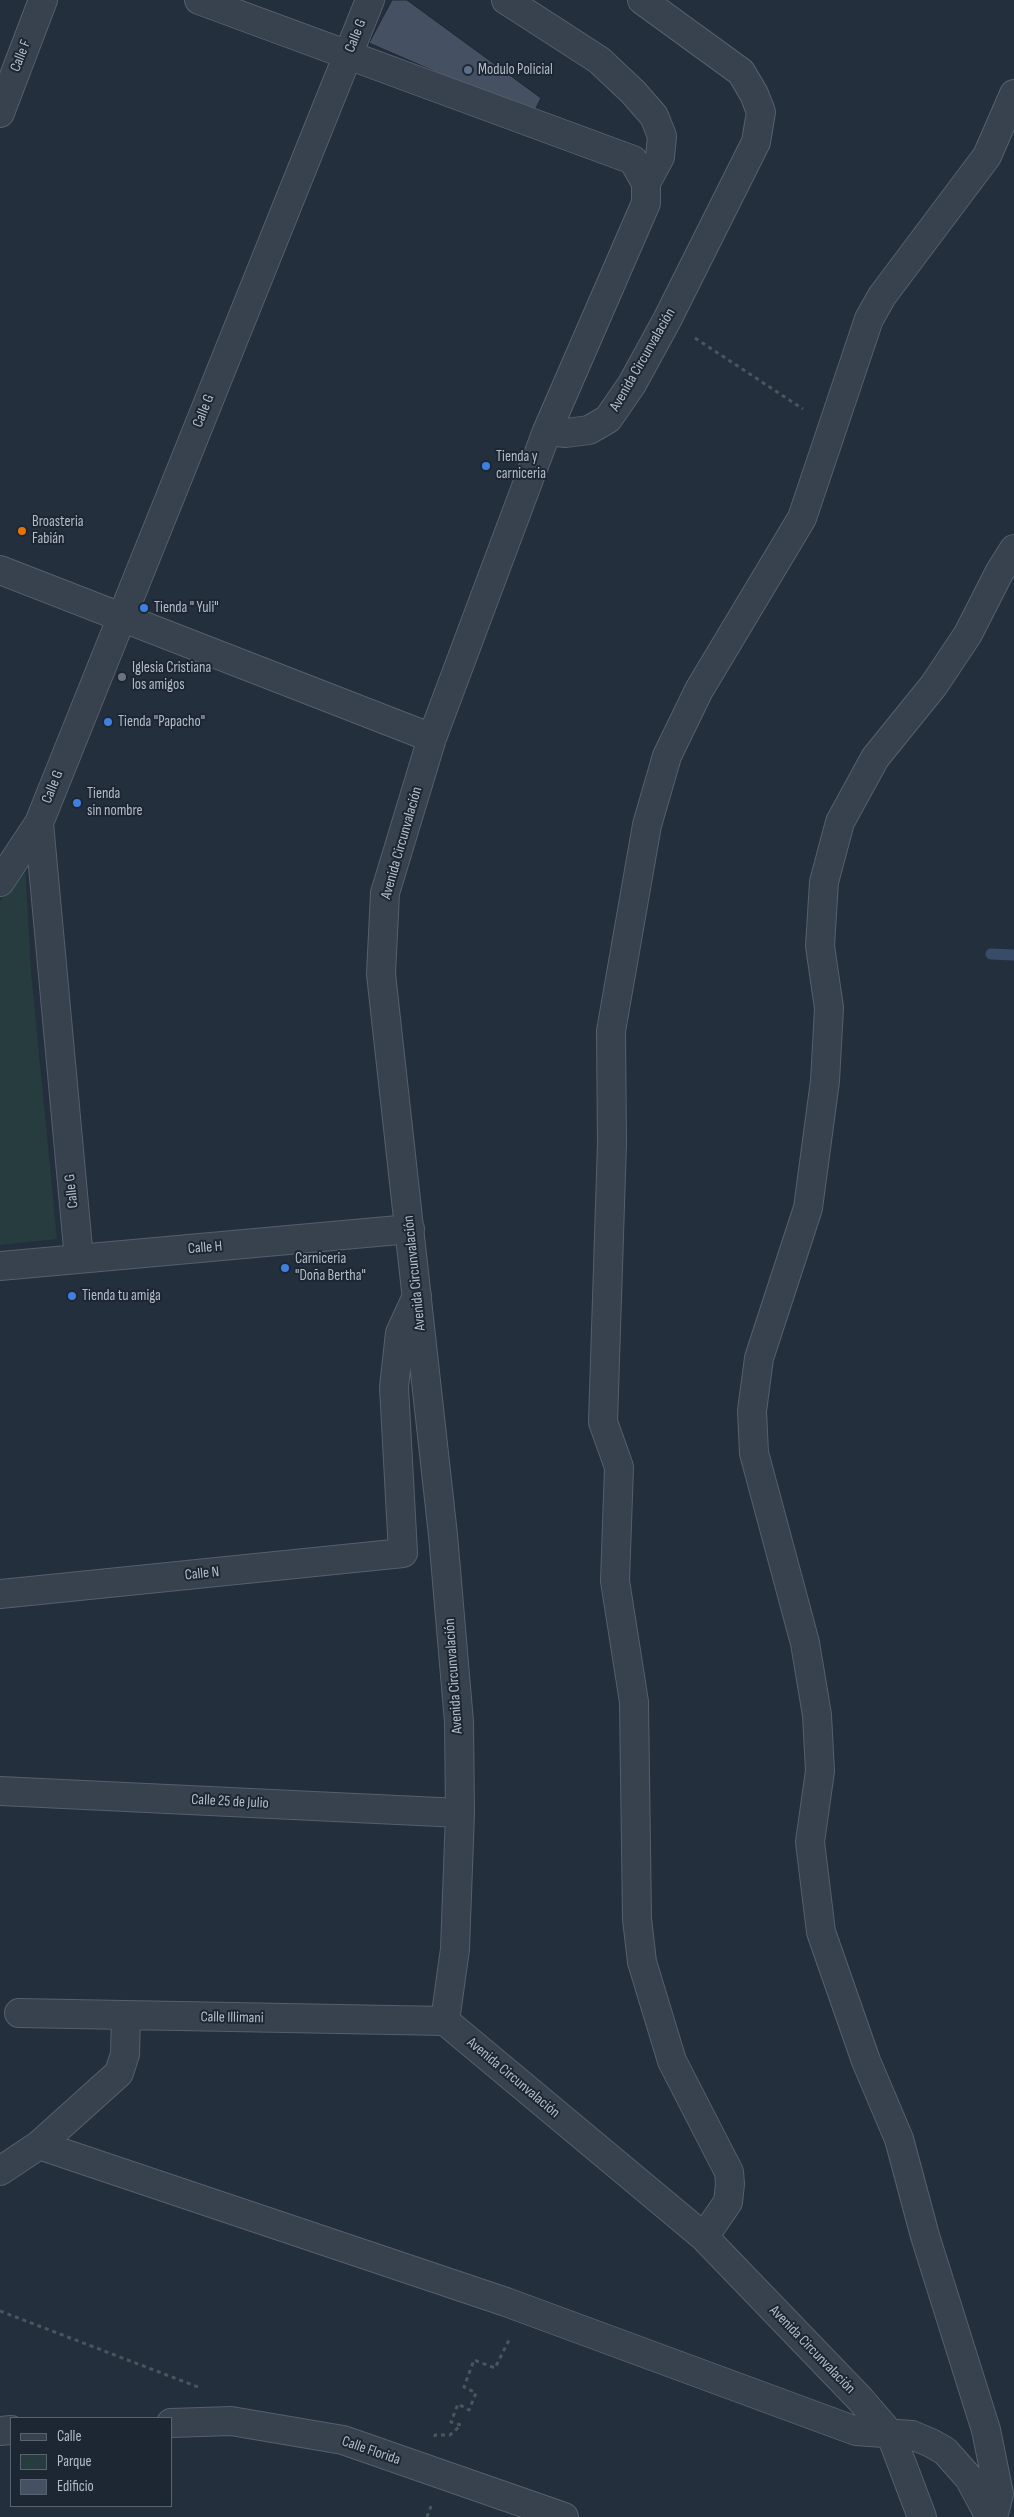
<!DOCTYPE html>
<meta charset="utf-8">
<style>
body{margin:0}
#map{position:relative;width:1014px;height:2517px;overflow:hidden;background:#242f3e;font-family:"Sofia Sans Condensed",sans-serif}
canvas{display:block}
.legend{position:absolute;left:10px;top:2417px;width:162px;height:90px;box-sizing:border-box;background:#1d2633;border:1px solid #59626f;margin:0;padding:6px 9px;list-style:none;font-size:15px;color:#b4bcc9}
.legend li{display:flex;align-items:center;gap:10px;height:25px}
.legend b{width:25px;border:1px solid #59626f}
</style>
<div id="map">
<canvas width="1014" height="2517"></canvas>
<ul class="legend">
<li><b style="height:6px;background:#38414e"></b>Calle</li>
<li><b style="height:14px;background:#263c3f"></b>Parque</li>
<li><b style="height:14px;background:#455162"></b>Edificio</li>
</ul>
</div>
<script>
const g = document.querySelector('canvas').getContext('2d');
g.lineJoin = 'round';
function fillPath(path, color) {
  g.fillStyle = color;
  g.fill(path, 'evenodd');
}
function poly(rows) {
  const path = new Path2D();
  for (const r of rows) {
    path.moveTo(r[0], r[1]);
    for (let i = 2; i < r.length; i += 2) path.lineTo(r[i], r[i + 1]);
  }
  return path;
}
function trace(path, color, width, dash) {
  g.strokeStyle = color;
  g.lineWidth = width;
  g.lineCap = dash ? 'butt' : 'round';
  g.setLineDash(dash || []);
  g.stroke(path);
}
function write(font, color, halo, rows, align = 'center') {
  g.font = font + ' "Sofia Sans Condensed",sans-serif';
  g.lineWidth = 4;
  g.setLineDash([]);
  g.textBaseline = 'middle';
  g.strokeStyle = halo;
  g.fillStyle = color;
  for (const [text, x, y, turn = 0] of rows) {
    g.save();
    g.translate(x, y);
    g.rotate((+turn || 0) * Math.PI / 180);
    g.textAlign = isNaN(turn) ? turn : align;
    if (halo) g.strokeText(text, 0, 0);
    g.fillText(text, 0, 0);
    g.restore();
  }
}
const green = poly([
 [25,862,31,972,57,1239,0,1245,0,902]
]);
const stream = poly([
 [991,954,1014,955]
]);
const building = poly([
 [392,0,407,0,541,98,533,114,369,43,392,0]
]);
const path = poly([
 [695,338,803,409],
 [0,2311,198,2387],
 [435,2437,435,2435,450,2435,461,2425,451,2422,458,2404,469,2410,476,2393,464,2387,474,2360,495,2368,510,2338],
 [427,2517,431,2506]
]);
const minor = poly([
 [199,0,633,160,646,183,646,203,547,431,432,738,385,893,381,974,443,1535,459,1722,460,1813,455,1949,445,2021],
 [506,0,599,60,633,92,654,116,662,136,660,157,646,183],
 [0,113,43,0],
 [547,431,566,433,589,430,608,419,632,384,667,320,756,142,761,112,754,94,741,72,642,0],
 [0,570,432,738],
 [0,882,39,823],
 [79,1259,39,823,370,0],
 [0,1266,410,1229],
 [0,1594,403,1553,394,1387,400,1333,417,1296],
 [0,1791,460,1813],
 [19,2013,445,2021],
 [445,2021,704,2237,860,2399,891,2435,922,2517],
 [39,2145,506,2302,856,2431,912,2435,931,2443,945,2451,969,2478,990,2517],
 [0,2171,39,2145,119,2073,125,2054,126,2016],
 [704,2237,728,2202,730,2184,729,2172,672,2061,642,1962,637,1919,634,1702,615,1581,619,1467,603,1422,612,1143,611,1031,647,825,667,756,699,690,802,518,869,319,882,296,987,156,1014,94],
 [171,2423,231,2421,343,2440,564,2517],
 [0,2431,11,2430],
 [993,2517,999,2494,986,2430,925,2236,899,2139,866,2061,821,1932,810,1842,820,1771,817,1715,805,1643,754,1453,752,1411,759,1358,808,1208,825,1081,829,1008,820,946,824,882,840,822,875,758,934,685,968,634,999,573,1014,549]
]);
const markers = [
 [468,70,5,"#5c6f8a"],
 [486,466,5,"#3f7fe0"],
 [22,531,5,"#e8710a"],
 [144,608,5,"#3f7fe0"],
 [122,677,5,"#6b7280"],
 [108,722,5,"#3f7fe0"],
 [77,803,5,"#3f7fe0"],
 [285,1268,5,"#3f7fe0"],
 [72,1296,5,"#3f7fe0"]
];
const streetNames = [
 ["Calle G",356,36,-69],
 ["Calle F",21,56,-69],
 ["Avenida Circunvalación",643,360,-60],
 ["Calle G",204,411,-68],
 ["Calle G",53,787,-68],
 ["Avenida Circunvalación",402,843,-74],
 ["Calle G",72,1191,-96],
 ["Calle H",205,1248,-5],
 ["Avenida Circunvalación",415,1273,-96],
 ["Calle N",202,1574,-6],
 ["Avenida Circunvalación",454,1676,-94],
 ["Calle 25 de Julio",230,1802,3],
 ["Calle Illimani",232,2018,1],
 ["Avenida Circunvalación",513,2078,40],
 ["Avenida Circunvalación",812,2350,46],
 ["Calle Florida",371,2451,19]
];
const poiNames = [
 ["Modulo Policial",478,70],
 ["Tienda y",496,457],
 ["carniceria",496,474],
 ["Broasteria",32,522],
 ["Fabián",32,539],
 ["Tienda \" Yuli\"",154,608],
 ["Iglesia Cristiana",132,668],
 ["los amigos",132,685],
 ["Tienda \"Papacho\"",118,722],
 ["Tienda",87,794],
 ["sin nombre",87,811],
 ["Carniceria",295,1259],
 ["\"Doña Bertha\"",295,1276],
 ["Tienda tu amiga",82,1296]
];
fillPath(green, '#263c3f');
trace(stream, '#394c67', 11);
fillPath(building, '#455162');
trace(building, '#1f2835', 1);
trace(minor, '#565f6c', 30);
trace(path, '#44595c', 3, [4, 4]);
trace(minor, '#38414e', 28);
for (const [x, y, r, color] of markers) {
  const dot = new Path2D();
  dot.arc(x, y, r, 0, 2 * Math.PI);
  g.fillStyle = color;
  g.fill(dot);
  trace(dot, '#1d2633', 2);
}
write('15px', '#b4bcc9', '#1d2633', streetNames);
write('15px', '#b4bcc9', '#1d2633', poiNames, 'left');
</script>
